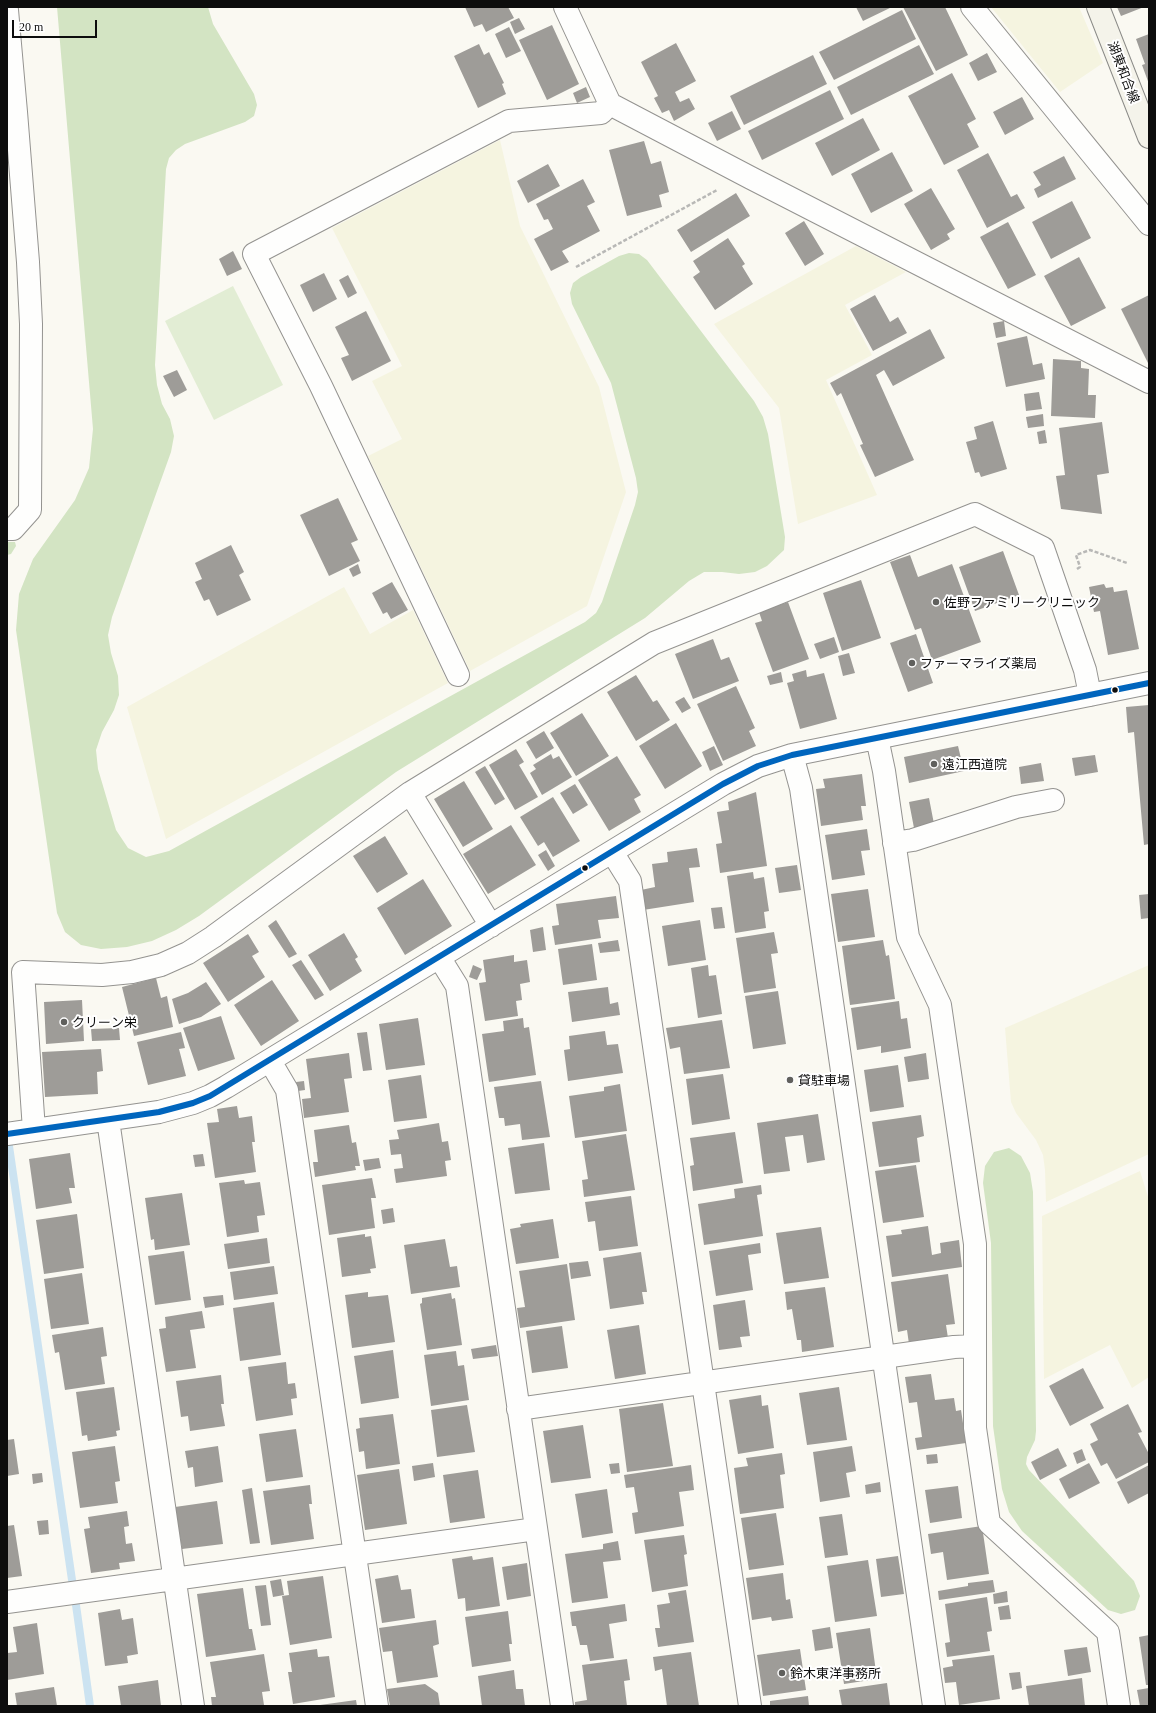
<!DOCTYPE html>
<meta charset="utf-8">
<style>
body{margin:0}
#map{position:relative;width:1156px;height:1713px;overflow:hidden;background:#faf9f2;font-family:Georgia,serif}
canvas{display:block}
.frame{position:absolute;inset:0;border:8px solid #0d0d0d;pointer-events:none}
.scale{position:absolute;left:12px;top:20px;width:85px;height:18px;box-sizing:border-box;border:2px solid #0d0d0d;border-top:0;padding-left:5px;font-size:12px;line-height:14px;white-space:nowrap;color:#0d0d0d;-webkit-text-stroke:3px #fff;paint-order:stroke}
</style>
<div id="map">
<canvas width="1156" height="1713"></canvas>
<div class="frame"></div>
<div class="scale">20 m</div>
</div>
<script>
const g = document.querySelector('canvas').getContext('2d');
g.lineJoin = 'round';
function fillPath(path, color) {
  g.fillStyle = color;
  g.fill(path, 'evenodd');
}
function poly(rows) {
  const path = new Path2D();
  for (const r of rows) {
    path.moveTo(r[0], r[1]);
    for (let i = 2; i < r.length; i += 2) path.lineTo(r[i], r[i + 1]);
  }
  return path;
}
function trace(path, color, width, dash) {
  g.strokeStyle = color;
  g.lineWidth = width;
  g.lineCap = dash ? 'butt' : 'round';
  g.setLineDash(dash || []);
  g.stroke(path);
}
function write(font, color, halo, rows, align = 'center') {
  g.font = font + ' Georgia,"Noto Sans JP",serif';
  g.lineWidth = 4;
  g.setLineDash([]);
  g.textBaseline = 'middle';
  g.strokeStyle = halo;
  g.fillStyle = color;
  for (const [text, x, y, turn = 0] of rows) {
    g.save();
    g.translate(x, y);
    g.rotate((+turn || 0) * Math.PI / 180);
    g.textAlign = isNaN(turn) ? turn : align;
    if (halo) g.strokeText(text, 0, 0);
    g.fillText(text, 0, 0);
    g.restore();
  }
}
const farmland = poly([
 [991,7,1079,7,1103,63,1060,92],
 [500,140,520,226,599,387,626,492,587,606,470,671,368,456,402,439,372,381,402,366,332,228],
 [856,246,906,272,845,305,872,355,826,380,877,495,798,524,779,408,714,324],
 [344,587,370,634,413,610,448,683,166,839,127,707],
 [1149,965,1149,1154,1046,1202,1045,1170,1043,1155,1036,1140,1016,1113,1011,1102,1005,1028],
 [1140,1171,1149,1200,1149,1377,1132,1388,1110,1345,1044,1379,1042,1216]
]);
const green = poly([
 [233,286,283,385,214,420,165,321]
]);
const forest = poly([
 [57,7,208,7,213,24,254,94,257,105,254,116,245,122,185,144,176,150,169,158,166,169,155,365,157,385,162,404,170,419,174,436,171,452,112,617,108,635,111,653,118,676,119,695,114,710,102,732,96,750,98,769,116,830,128,848,146,857,169,851,585,622,596,613,602,602,635,505,638,492,636,478,611,383,572,304,570,293,573,283,581,277,619,256,629,253,639,254,647,260,754,401,763,417,768,434,785,537,784,550,767,566,755,572,739,574,722,572,704,572,689,581,645,618,396,772,199,916,176,930,152,941,127,947,101,949,81,945,65,932,57,913,16,630,19,594,33,559,75,500,89,468,93,429],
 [7,542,15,542,16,546,11,554,7,555],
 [1009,1148,1021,1156,1030,1173,1033,1192,1036,1431,1035,1440,1027,1457,1026,1464,1029,1470,1134,1581,1140,1596,1135,1610,1121,1614,1108,1610,1022,1531,1009,1512,1002,1489,993,1426,991,1243,983,1183,985,1166,994,1152]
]);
const stream = poly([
 [9,1146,72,1580],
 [76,1605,90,1706]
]);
const building = poly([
 [465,7,508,7,514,18,486,32,482,24,474,27],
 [856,7,892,7,863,21],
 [903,7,945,7,968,55,936,71],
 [1117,7,1144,7,1121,16],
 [902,10,916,39,834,80,819,52],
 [519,18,525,29,515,34,510,22],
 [552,25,579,84,547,100,519,40],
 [509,27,521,51,506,58,495,34],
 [1149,34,1149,84,1142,65,1145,64,1136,39],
 [676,43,696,81,675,92,680,102,689,98,695,109,674,121,669,110,662,113,654,98,658,96,641,62],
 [479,44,484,55,489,52,504,83,502,84,506,94,478,108,454,56],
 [919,45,934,74,851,115,837,87],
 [987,53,997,72,978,81,969,63],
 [813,55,827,84,744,125,730,96],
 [952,73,976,119,967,124,979,147,944,165,908,96],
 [586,87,590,97,577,103,573,93],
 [830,90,844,119,762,160,748,131],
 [1022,97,1034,119,1005,135,993,112],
 [732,111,741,129,717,141,708,123],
 [863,118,880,150,832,176,815,143],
 [644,141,651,164,661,161,669,192,659,195,662,207,627,216,609,150],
 [892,152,913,191,871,213,851,174],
 [988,153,1011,197,1017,194,1025,208,987,228,957,170],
 [1064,156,1076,179,1038,198,1034,189,1041,185,1033,172],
 [548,164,560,186,528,203,517,181],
 [583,179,595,202,587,206,600,231,562,251,569,262,551,271,534,239,553,229,548,219,544,220,536,204],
 [931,188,955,229,947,234,950,239,931,250,904,204],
 [736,193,750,216,691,252,677,230],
 [1072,201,1091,238,1051,259,1032,222],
 [804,221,824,254,805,266,785,233],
 [1008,222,1036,275,1008,289,980,237],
 [728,238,745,264,742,266,753,284,715,310,693,277,700,272,693,261],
 [233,251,242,269,227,276,219,259],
 [1079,257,1106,308,1071,326,1044,276],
 [324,273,337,299,313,312,300,285],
 [348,275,357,293,348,298,339,280],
 [875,295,890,322,898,317,907,333,873,351,850,309],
 [1149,295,1149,365,1121,309],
 [366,311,391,361,352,381,341,358,349,355,335,327],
 [1004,321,1006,336,996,338,993,323],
 [930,329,945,358,893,386,884,370,876,375,914,460,875,477,860,445,863,444,841,393,837,396,830,383],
 [1027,336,1033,365,1042,363,1045,379,1006,387,997,343],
 [1053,359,1081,361,1081,368,1089,369,1088,395,1096,395,1095,418,1051,416],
 [177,370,187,390,174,397,163,376],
 [1039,392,1042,409,1026,411,1024,394],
 [1043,414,1044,426,1028,428,1026,417],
 [993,421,1007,469,981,477,979,472,975,473,966,442,977,439,974,427],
 [1102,422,1109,473,1097,475,1102,514,1061,509,1056,476,1065,475,1059,428],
 [1045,430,1047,443,1039,444,1037,432],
 [338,498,358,540,351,543,360,561,329,576,300,515],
 [231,545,244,572,239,575,251,600,217,616,209,599,204,601,195,582,202,579,195,563],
 [1003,551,1019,595,975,611,959,567],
 [910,555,918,577,952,564,981,642,932,660,921,628,915,630,890,562],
 [358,564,361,573,353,577,349,569],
 [861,580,881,638,842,651,823,593],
 [392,582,408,610,391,619,387,612,383,614,372,593],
 [1104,584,1106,588,1113,587,1114,592,1127,590,1139,649,1108,655,1100,611,1094,612,1089,587],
 [788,602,809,659,773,672,755,623,762,621,759,612],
 [916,634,933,683,908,692,890,643],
 [834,637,839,652,820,659,814,644],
 [713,639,721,660,729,657,739,681,693,699,675,654],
 [849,653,855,673,843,676,838,656],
 [806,670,807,677,824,673,837,719,800,729,787,683,794,681,792,674],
 [781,672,783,682,770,685,767,676],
 [636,675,653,702,657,700,670,720,636,741,607,692],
 [736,686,755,728,749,731,756,746,723,761,697,704],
 [684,697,691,708,682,713,675,702],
 [1149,705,1149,844,1144,845,1134,732,1128,733,1126,707],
 [582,713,609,756,576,776,550,733],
 [676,723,702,766,665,789,639,746],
 [544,731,554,748,536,759,526,742],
 [714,746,723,765,710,771,702,752],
 [958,746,964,771,909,783,904,757],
 [516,749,524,762,519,765,538,797,515,810,489,765],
 [551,754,553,759,559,756,572,777,542,795,530,773,536,769,533,765],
 [1095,755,1098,772,1075,776,1072,758],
 [617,756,641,795,634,799,641,812,609,831,578,780],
 [1041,763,1044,781,1021,784,1019,767],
 [485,766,505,799,495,805,475,772],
 [862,774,866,806,861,806,863,820,821,826,816,789,825,788,823,779],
 [464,781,493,829,463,847,434,799],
 [575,784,588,805,573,814,560,793],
 [756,792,767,866,720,873,716,844,722,843,717,812,729,810,728,802],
 [553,797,580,841,553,857,544,842,538,846,520,817],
 [929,798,934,824,914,828,909,802],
 [511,825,536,865,488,894,463,854],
 [867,829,870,850,861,851,865,875,832,880,825,835],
 [385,836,408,874,377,893,353,856],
 [697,848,700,867,689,868,694,902,643,910,641,890,655,887,652,864,668,862,667,852],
 [546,850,555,866,548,871,538,855],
 [797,865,801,890,779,893,775,868],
 [753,872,754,879,764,877,769,911,764,912,766,928,735,933,727,876],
 [423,879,452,926,405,955,377,908],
 [868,889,875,937,838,942,831,894],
 [1149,894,1149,918,1141,919,1139,895],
 [616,896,619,918,598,920,601,938,555,945,552,926,559,925,556,904],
 [722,907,725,928,714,929,711,908],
 [276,920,297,954,289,958,268,926],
 [700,920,706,960,668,966,662,926],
 [543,927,546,950,533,952,530,930],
 [774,932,778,953,771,954,776,988,744,993,736,938],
 [344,933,358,957,355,959,362,971,330,991,308,955],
 [248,934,259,952,252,956,265,977,228,1002,203,963],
 [618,940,620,951,600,953,598,943],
 [883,940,886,956,889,955,895,999,850,1005,842,946],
 [592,944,597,980,563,985,558,949],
 [514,955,514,962,527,960,530,982,520,984,522,1000,516,1001,518,1016,485,1021,479,983,486,982,483,960],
 [301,960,324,995,315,1000,292,965],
 [473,965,482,969,477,980,469,977],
 [708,965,709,976,716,975,722,1014,698,1018,691,968],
 [156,978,161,998,167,996,173,1027,134,1036,122,987],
 [272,980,299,1021,261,1046,234,1005],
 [206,982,221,1004,201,1017,179,1024,172,999,188,993],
 [608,987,610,1004,618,1002,620,1015,572,1022,568,992],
 [778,991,786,1044,753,1049,745,996],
 [82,1000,84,1041,46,1044,44,1002],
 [899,1001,901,1019,907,1018,911,1048,881,1053,881,1046,857,1050,851,1008],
 [221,1016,235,1059,198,1071,183,1028],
 [418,1018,425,1065,386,1070,379,1024],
 [523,1018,524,1028,529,1027,536,1075,489,1082,482,1034,504,1031,503,1021],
 [722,1020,730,1068,684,1074,680,1047,670,1049,666,1028],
 [119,1028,120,1040,92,1041,91,1029],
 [605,1031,607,1045,618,1044,623,1073,568,1081,564,1050,570,1049,569,1036],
 [181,1032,185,1048,179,1049,186,1076,148,1085,137,1042],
 [367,1032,372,1070,363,1071,357,1033],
 [101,1049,103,1071,97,1072,98,1094,45,1097,42,1052],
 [349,1053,352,1078,344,1079,349,1112,304,1118,302,1099,311,1098,306,1059],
 [926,1053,929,1079,908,1082,904,1057],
 [898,1065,904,1107,870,1112,864,1070],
 [723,1074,730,1119,692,1125,686,1079],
 [421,1075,427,1118,394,1122,388,1080],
 [304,1081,305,1090,298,1091,296,1082],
 [541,1081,550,1137,522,1140,520,1124,505,1126,504,1118,499,1118,494,1087],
 [620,1084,627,1131,575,1138,569,1096,604,1091,604,1087],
 [237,1106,239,1118,252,1116,255,1142,252,1142,256,1172,215,1178,207,1123,219,1122,217,1109],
 [818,1114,825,1160,807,1163,803,1135,785,1137,790,1171,764,1174,757,1123],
 [921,1115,924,1136,917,1138,920,1162,879,1167,872,1122],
 [439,1123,442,1142,448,1141,451,1160,445,1161,447,1176,396,1183,394,1169,403,1168,401,1154,391,1155,389,1140,399,1139,397,1130],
 [349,1125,352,1143,356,1142,360,1166,355,1166,356,1170,315,1177,313,1162,318,1162,314,1130],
 [735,1132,743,1183,693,1191,690,1166,694,1165,690,1138],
 [626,1134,635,1190,584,1197,582,1180,588,1179,582,1141],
 [544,1143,550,1190,515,1194,508,1148],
 [70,1153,75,1188,69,1188,72,1203,36,1209,29,1159],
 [203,1154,205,1166,195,1167,193,1155],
 [379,1158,381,1168,365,1171,363,1160],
 [916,1165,924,1217,883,1223,875,1171],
 [372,1178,376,1198,371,1198,375,1228,329,1235,322,1185],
 [244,1180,245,1184,260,1182,265,1215,257,1216,259,1232,227,1237,219,1183],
 [761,1185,762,1194,757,1195,763,1236,704,1245,698,1204,735,1198,734,1189],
 [182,1193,190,1245,155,1250,154,1239,151,1240,145,1198],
 [631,1196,638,1246,599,1251,595,1221,588,1222,585,1202],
 [393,1208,395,1222,383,1224,381,1210],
 [77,1214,84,1268,44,1274,36,1220],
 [553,1219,559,1258,516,1264,510,1229,521,1227,520,1224],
 [928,1226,932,1255,941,1253,940,1243,959,1240,962,1267,892,1277,886,1236,902,1234,901,1230],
 [821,1227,829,1278,784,1284,776,1233],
 [365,1234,365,1237,371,1236,376,1268,370,1269,371,1273,342,1277,337,1238],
 [267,1238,270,1263,228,1269,224,1244],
 [445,1239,450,1267,457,1266,460,1287,411,1294,404,1245],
 [760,1243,761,1253,748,1255,753,1290,716,1296,709,1251],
 [184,1251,191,1300,155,1305,148,1256],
 [641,1252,647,1292,642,1292,644,1304,610,1309,603,1258],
 [588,1261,591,1276,571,1279,569,1263],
 [567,1264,575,1320,520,1328,517,1308,525,1307,519,1271],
 [274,1266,278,1294,234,1300,230,1272],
 [82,1273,89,1324,51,1329,44,1279],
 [948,1274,955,1324,946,1325,948,1338,909,1344,907,1330,898,1332,891,1282],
 [825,1287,834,1347,802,1352,801,1340,797,1340,792,1309,787,1310,785,1292],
 [368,1292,368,1297,388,1295,395,1342,352,1348,345,1295],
 [451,1293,452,1299,455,1298,462,1345,427,1350,420,1304,422,1303,422,1298],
 [223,1295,224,1305,205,1308,203,1297],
 [745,1300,750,1336,740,1337,742,1347,719,1350,713,1305],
 [274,1302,281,1355,240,1361,233,1308],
 [202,1311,205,1328,190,1330,196,1368,166,1372,159,1329,166,1328,165,1317],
 [639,1325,646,1374,615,1379,607,1330],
 [562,1326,568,1368,532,1373,526,1331],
 [103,1327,107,1356,101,1357,105,1384,65,1390,59,1352,55,1353,52,1335],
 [496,1345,498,1356,473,1359,471,1349],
 [393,1350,399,1398,361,1404,354,1356],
 [456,1351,458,1366,464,1365,469,1400,431,1406,424,1355],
 [286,1362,288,1384,295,1383,297,1398,291,1399,293,1415,256,1421,248,1367],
 [1083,1368,1104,1408,1070,1426,1049,1386],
 [931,1374,935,1400,954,1398,956,1411,961,1410,966,1443,917,1450,915,1438,922,1437,917,1402,909,1403,905,1377],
 [221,1375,224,1404,221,1404,225,1426,190,1431,188,1416,181,1417,176,1381],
 [114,1387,120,1430,116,1431,117,1436,88,1441,87,1435,82,1436,76,1392],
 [839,1387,847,1440,807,1445,799,1393],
 [761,1395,762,1406,768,1405,774,1448,738,1454,729,1400],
 [663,1403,673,1466,627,1472,619,1409],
 [1128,1404,1142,1432,1138,1433,1149,1454,1149,1462,1116,1479,1107,1463,1101,1466,1090,1444,1098,1440,1090,1424],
 [467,1405,475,1452,437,1457,431,1410],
 [393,1414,400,1464,366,1469,364,1451,359,1452,356,1429,360,1428,359,1418],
 [583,1425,591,1478,551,1483,543,1431],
 [296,1429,303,1477,266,1482,259,1434],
 [14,1439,19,1474,7,1476,7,1440],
 [115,1446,120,1481,115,1482,118,1503,80,1508,72,1452],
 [218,1446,223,1482,195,1487,193,1467,188,1468,185,1451],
 [852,1446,856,1471,846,1473,850,1497,820,1502,813,1452],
 [1058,1448,1067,1466,1040,1480,1031,1462],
 [1082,1449,1086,1460,1077,1464,1073,1453],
 [782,1453,785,1474,780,1475,784,1508,740,1514,734,1468,748,1466,746,1458],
 [937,1454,938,1463,927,1464,926,1455],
 [433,1463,435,1477,414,1481,412,1466],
 [619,1463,620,1473,611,1474,609,1464],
 [1089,1463,1100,1483,1069,1499,1059,1479],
 [691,1465,694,1490,679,1492,684,1526,635,1534,632,1513,638,1512,634,1487,626,1488,624,1475],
 [1149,1465,1149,1493,1128,1504,1117,1482],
 [399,1469,407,1524,365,1530,357,1475],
 [478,1470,485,1518,450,1523,443,1475],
 [42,1473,43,1482,33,1484,32,1474],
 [880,1482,881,1492,866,1494,865,1485],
 [310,1485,312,1504,309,1504,314,1539,271,1545,263,1491],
 [958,1486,962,1518,930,1523,925,1490],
 [252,1488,260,1543,250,1544,242,1490],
 [607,1489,613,1533,582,1538,575,1494],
 [217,1501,223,1544,182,1549,175,1507],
 [127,1511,129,1526,124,1527,126,1544,132,1543,135,1561,119,1563,120,1569,91,1573,84,1529,90,1528,88,1517],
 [776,1513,784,1565,749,1570,741,1518],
 [842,1514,848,1555,825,1558,819,1517],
 [48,1520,49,1534,39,1535,37,1521],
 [14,1525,22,1576,7,1578,7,1526],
 [982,1526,989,1574,947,1580,943,1552,931,1554,928,1534],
 [684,1535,687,1554,684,1555,688,1586,652,1592,644,1540],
 [618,1541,621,1560,603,1562,608,1598,572,1603,565,1554,603,1549,603,1544],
 [472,1556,473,1560,493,1557,500,1606,466,1611,465,1598,458,1599,452,1559],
 [898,1556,904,1594,881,1597,876,1559],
 [868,1560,877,1616,835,1622,827,1566],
 [527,1563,531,1596,507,1600,502,1567],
 [783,1573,786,1600,790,1599,793,1618,772,1621,771,1617,752,1620,746,1578],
 [398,1575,401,1590,411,1589,415,1618,382,1623,375,1579],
 [323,1576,332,1638,290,1645,282,1596,289,1595,287,1581],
 [281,1579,284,1595,273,1597,270,1581],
 [993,1580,995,1592,939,1600,938,1591,968,1586,968,1583],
 [266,1585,271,1625,261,1626,255,1586],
 [243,1588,249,1629,252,1629,256,1650,206,1657,197,1594],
 [686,1590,694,1642,658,1647,655,1628,660,1628,657,1605,670,1603,668,1593],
 [1007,1591,1008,1602,994,1604,993,1594],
 [987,1597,992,1631,987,1632,990,1651,947,1657,945,1643,950,1642,945,1604],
 [625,1604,627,1621,609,1624,614,1658,590,1661,587,1645,580,1645,576,1626,572,1626,570,1612],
 [1009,1605,1011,1619,1000,1620,998,1607],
 [120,1609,122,1620,133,1618,138,1654,127,1656,128,1663,105,1666,98,1613],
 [508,1611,512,1644,509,1644,511,1661,472,1667,465,1617],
 [436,1620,439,1644,433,1646,438,1677,397,1683,392,1651,383,1652,379,1628],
 [37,1623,44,1674,7,1680,7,1653,17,1652,13,1627],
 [830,1627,833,1648,815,1651,812,1630],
 [870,1628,877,1679,844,1684,836,1633],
 [1149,1635,1149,1685,1146,1685,1139,1637],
 [1087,1647,1091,1672,1068,1676,1064,1650],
 [317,1649,318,1657,329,1656,335,1697,293,1704,288,1672,292,1672,289,1653],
 [800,1649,806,1690,763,1696,757,1655],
 [691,1652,699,1706,667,1706,662,1669,655,1671,653,1657],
 [264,1654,270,1691,262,1692,264,1705,212,1706,211,1697,216,1697,210,1662],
 [994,1655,1000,1699,959,1705,956,1682,945,1683,943,1668,953,1666,952,1660],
 [627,1659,630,1680,624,1681,627,1706,575,1706,575,1702,587,1700,582,1665],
 [514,1670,516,1689,523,1689,525,1706,482,1706,478,1676],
 [1020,1672,1022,1688,1012,1690,1009,1673],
 [1082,1678,1085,1706,1029,1706,1026,1686],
 [158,1680,161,1706,121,1706,118,1686],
 [887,1683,890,1706,842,1706,839,1690],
 [425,1684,438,1693,440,1706,390,1706,387,1689],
 [54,1687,57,1706,17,1706,15,1693],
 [1149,1688,1149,1706,1140,1706,1137,1690],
 [808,1696,809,1706,770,1706,770,1701],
 [356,1700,357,1706,320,1706,320,1705]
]);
const path = poly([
 [576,267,717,190],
 [1077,569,1080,567,1076,555,1090,550,1127,563]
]);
const minor = poly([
 [565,7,610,104,751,178,1149,382],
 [7,10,16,112],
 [7,113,16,112,28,262,31,324,30,510,13,529,7,529],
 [458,675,321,386,254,254,509,121,601,113,610,104],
 [877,738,884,771,908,937,940,1005,975,1244,975,1428,989,1523,1108,1632,1119,1706],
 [792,755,801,788,934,1706],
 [410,793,491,926],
 [894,843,913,840,1016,807,1053,800],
 [612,852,630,881,750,1706],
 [439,957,457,986,562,1706],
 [270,1061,287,1090,377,1706],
 [108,1120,193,1706],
 [34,1130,23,972,102,975,132,972,161,965,188,953,213,937,410,793,654,643,975,514,1043,548,1085,670,1090,695],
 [7,1134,159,1112,193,1103,210,1096,226,1087,723,784,758,766,792,755,1149,683],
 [518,1409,954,1347,975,1346],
 [7,1602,536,1529]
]);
const tertiary = poly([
 [972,7,1149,224]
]);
const secondary = poly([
 [1098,7,1149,137]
]);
const bus1 = poly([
 [7,1134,159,1112,193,1103,210,1096,723,784,758,766,792,755,1149,683]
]);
const markers = [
 [936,602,4,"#60605d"],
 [912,663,4,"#60605d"],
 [1115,690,3.5,"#0d0d0d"],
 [934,764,4,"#60605d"],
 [585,868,3.5,"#0d0d0d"],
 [64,1022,4,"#60605d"],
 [790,1080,4,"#60605d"],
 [782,1673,4,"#60605d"]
];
const streetNames = [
 ["湖東和合線",1124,72,69]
];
const poiNames = [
 ["佐野ファミリークリニック",944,602],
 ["ファーマライズ薬局",920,663],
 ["遠江西道院",942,764],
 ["クリーン栄",72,1022],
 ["貸駐車場",798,1080],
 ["鈴木東洋事務所",790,1673]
];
fillPath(farmland, '#f5f4e0');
fillPath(green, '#e2edd4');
fillPath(forest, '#d3e4c3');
trace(stream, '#cce3f1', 8);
fillPath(building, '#9e9c98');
trace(minor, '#949390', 24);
trace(tertiary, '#949390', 24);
trace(secondary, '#8a8a87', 24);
trace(path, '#b8b8b6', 2.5, [4, 2]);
trace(minor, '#fefefd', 22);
trace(tertiary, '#fefefd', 22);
trace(secondary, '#f4f3ea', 22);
trace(bus1, '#0065bd', 6);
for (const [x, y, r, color] of markers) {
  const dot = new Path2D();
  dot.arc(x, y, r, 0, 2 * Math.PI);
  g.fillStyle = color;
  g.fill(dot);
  trace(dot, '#fff', 1.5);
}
write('13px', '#0d0d0d', '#fff', streetNames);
write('13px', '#0d0d0d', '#fff', poiNames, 'left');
</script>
